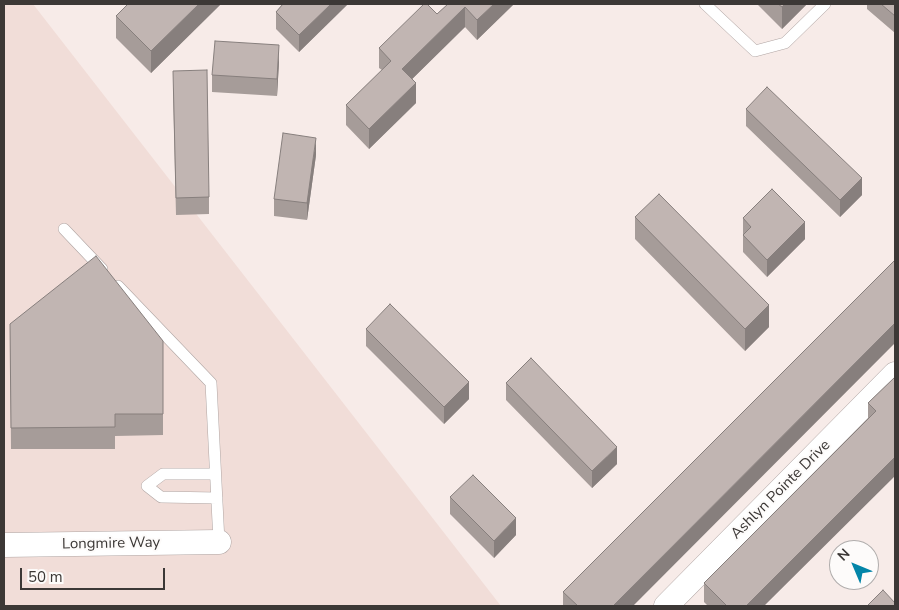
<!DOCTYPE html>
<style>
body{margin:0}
#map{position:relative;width:899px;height:610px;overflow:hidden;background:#f7ebe8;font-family:"Nunito Sans",sans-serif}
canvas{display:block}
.frame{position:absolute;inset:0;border:5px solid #3c3836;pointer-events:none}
.north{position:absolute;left:829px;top:540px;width:50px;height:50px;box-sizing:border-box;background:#fdfbfa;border:1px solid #b0adac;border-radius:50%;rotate:315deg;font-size:14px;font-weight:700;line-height:20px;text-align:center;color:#3c3836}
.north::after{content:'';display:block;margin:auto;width:18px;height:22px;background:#0385a8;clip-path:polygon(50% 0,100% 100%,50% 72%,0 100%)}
.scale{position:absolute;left:20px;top:568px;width:145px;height:22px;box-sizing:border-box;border:2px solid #3c3836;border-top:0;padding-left:6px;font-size:15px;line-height:18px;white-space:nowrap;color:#3c3836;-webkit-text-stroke:4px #fdfbfa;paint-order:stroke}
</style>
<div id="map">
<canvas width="899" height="610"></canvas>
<div class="frame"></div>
<div class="north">N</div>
<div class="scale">50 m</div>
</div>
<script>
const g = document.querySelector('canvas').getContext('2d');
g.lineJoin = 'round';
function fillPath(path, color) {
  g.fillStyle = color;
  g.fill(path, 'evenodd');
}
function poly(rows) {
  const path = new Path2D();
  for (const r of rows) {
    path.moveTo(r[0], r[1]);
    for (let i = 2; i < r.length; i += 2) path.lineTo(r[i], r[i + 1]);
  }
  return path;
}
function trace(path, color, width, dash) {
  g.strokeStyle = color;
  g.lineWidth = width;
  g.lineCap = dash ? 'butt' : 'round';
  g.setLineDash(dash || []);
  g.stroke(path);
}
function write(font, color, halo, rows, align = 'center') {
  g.font = font + ' "Nunito Sans",sans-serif';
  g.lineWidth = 4;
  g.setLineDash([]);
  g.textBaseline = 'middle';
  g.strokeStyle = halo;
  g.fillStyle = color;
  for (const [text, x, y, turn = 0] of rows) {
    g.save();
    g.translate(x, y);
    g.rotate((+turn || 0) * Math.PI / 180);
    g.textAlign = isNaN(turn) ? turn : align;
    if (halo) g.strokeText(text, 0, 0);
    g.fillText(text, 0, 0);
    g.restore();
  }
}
const built = poly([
 [4,4,33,4,501,606,4,606]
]);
const lane = poly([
 [705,4,755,51,785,43,825,4],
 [64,229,102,269],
 [118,286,211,383,219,542],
 [215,474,163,474,147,486,161,497,217,498]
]);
const street = poly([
 [4,545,219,542],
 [666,606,895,374]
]);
const wall = poly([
 [221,4,151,73,116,38,116,16],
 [283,4,348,4,299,52,276,29,276,12],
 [448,4,514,4,477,40,465,27,412,79,416,103,369,149,346,125,346,105,382,70,379,68,379,48,437,14],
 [757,4,807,4,782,29],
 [867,4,895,4,895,33,867,9],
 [279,62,277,96,212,92,212,75],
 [173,88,209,197,209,214,176,215],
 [746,109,862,195,840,217,746,126],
 [316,155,307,220,274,216,274,199],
 [635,217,769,327,745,351,635,239],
 [743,218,805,239,767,277,743,252],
 [10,324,163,341,163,435,115,436,115,449,11,449],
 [366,329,469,399,444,424,366,346],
 [895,377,764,606,708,606,704,602,704,583,868,418,868,403],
 [506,383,617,464,592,488,506,400],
 [450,497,516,535,494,558,450,514],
 [563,592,633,606,563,606]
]);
const shadedWall = poly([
 [199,4,221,4,151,73,151,51],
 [331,4,348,4,299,52,299,35],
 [494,4,514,4,477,40,477,20],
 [785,4,807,4,782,29,782,7],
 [465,7,465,27,402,89,402,69],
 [279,45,279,62,277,96,277,79],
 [416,83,416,103,369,149,369,129],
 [316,138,316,155,307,220,307,203],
 [862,178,862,195,840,217,840,200],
 [805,222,805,239,767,277,767,260],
 [769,305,769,327,745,351,745,329],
 [895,323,895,343,633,606,613,606],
 [469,382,469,399,444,424,444,407],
 [617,447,617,464,592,488,592,471],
 [895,457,895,476,764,606,746,606],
 [516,518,516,535,494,558,494,541]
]);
const building = poly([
 [128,4,199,4,151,51,116,16,128,4],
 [283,4,331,4,299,35,276,12,283,4],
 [424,4,427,4,437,14,448,4,494,4,477,20,465,7,402,69,416,83,369,129,346,105,391,61,379,48,424,4],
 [778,4,785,4,782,7,778,4],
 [881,4,895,4,895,16,881,4],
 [215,41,279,45,277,79,212,75,215,41],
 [207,70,209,197,176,198,173,71,207,70],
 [767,87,862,178,840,200,746,109,767,87],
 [283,133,316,138,307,203,274,199,283,133],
 [772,189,805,222,767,260,743,235,751,227,743,218,772,189],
 [659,194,769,305,745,329,635,217,659,194],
 [96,256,163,341,163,414,115,414,115,427,11,428,10,324,96,256],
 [895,260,895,323,613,606,578,606,563,592,895,260],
 [390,304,469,382,444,407,366,329,390,304],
 [531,358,617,447,592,471,506,383,531,358],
 [895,377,895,457,746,606,727,606,704,583,876,411,868,403,895,377],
 [473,475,516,518,494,541,450,497,473,475],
 [883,590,895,603,895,606,867,606,883,590]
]);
const streetNames = [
 ["Ashlyn Pointe Drive",781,490,-45],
 ["Longmire Way",111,544,-1]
];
fillPath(built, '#f1ddd8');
trace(lane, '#b0a5a3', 12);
trace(street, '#b0a5a3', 25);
trace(lane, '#fff', 11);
trace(street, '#fff', 24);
fillPath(wall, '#a69c99');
fillPath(shadedWall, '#877f7d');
fillPath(building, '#c1b5b2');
trace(building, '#877f7d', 1);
write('15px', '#3c3836', '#fdfbfa', streetNames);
</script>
